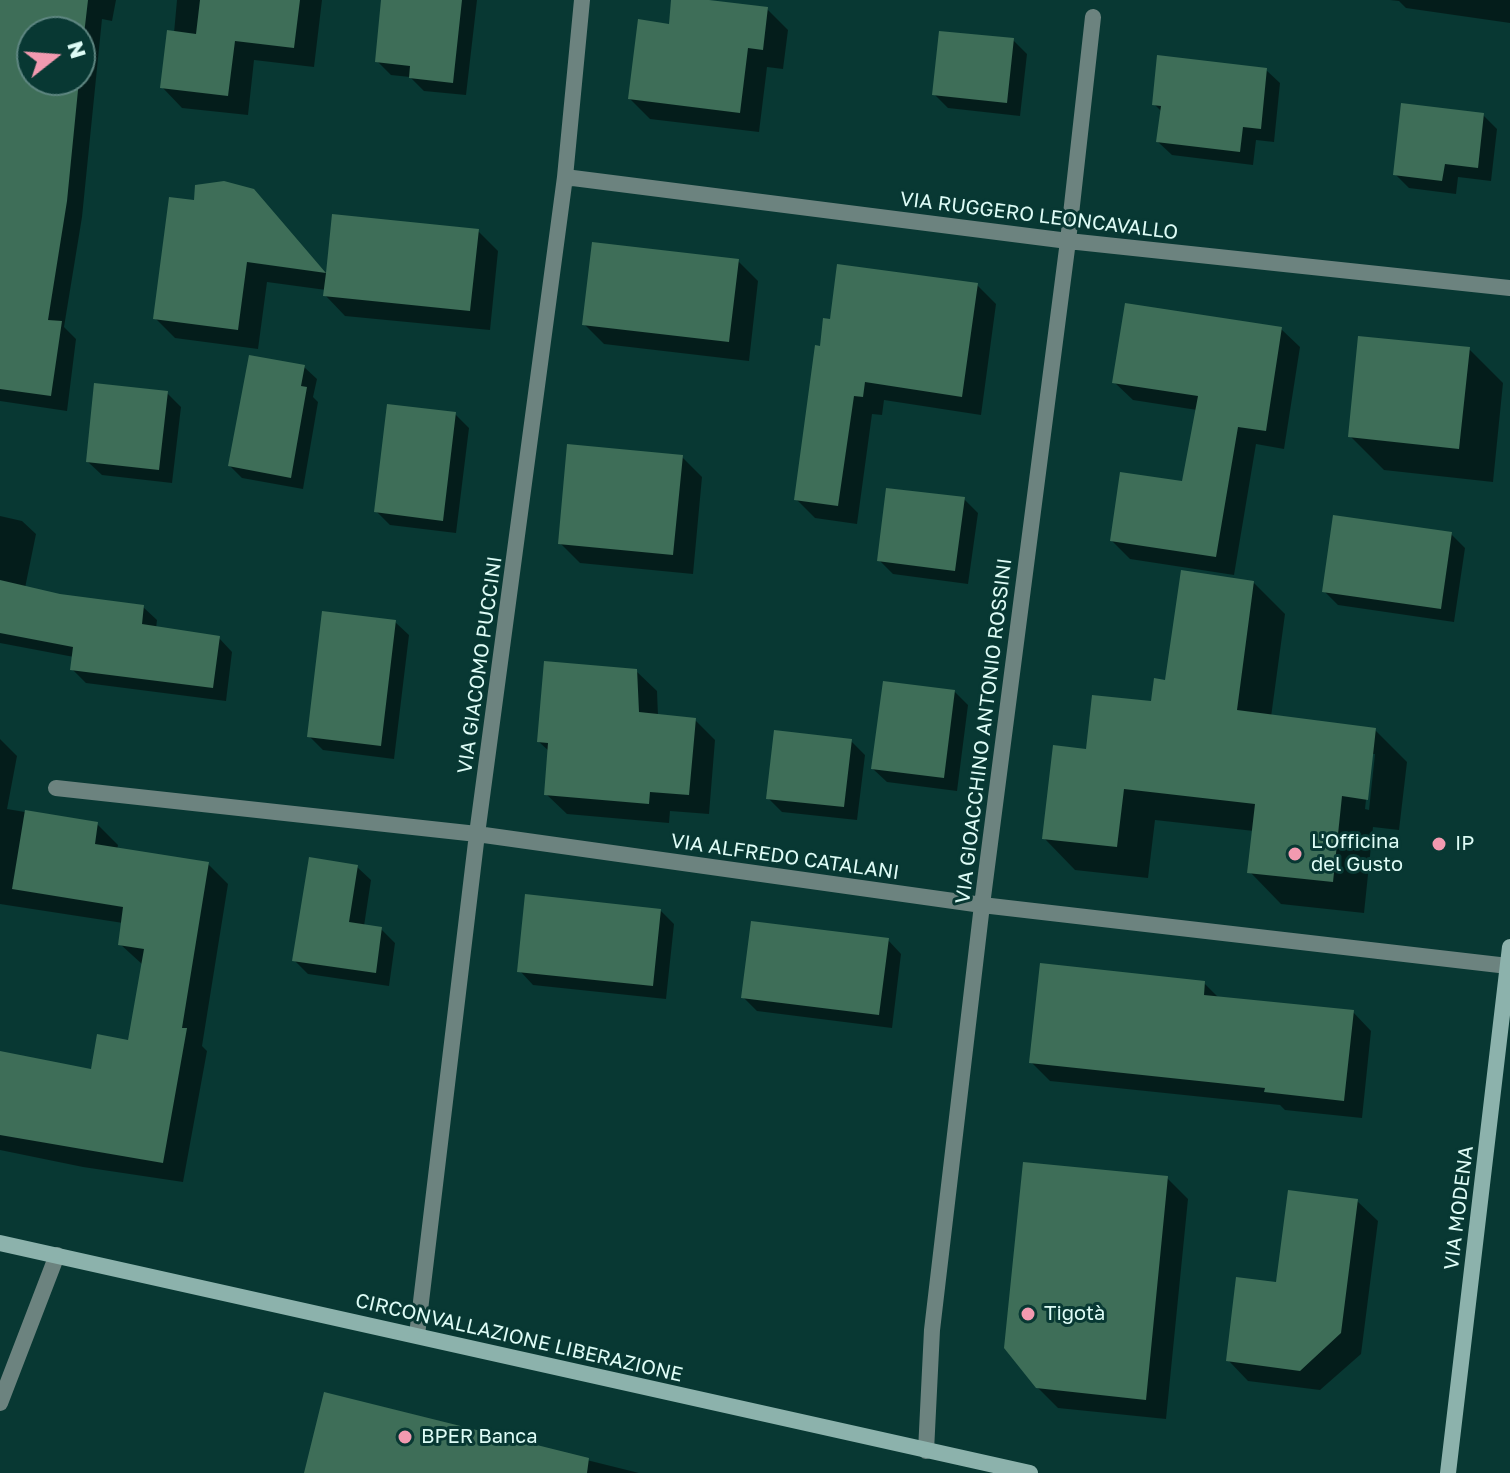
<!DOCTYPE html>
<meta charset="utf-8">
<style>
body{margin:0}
#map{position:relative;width:1510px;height:1473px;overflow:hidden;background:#083833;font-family:"Golos Text",sans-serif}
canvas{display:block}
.north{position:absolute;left:16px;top:16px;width:80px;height:80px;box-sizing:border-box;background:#083833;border:2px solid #5e8681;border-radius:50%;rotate:73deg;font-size:22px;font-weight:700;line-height:32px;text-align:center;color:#defcf6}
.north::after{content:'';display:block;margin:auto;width:28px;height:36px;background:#f29ab0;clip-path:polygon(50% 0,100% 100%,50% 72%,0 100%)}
</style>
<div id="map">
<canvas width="1510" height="1473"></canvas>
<div class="north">N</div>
</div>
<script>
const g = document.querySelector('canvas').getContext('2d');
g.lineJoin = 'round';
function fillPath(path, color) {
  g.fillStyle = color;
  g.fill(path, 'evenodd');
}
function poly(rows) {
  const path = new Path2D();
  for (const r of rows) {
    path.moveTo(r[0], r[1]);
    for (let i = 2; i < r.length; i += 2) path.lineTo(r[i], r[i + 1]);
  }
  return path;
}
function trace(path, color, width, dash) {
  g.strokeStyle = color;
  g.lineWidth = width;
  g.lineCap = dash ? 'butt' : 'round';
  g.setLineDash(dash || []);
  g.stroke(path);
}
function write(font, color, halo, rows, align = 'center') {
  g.font = font + ' "Golos Text",sans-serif';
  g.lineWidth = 6;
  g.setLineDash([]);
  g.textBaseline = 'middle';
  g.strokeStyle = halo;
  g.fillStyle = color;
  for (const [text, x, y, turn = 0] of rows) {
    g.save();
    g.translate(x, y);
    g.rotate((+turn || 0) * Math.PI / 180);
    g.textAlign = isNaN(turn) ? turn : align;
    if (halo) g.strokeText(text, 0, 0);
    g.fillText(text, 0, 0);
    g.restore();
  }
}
const shadow = poly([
 [0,0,116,0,112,21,102,19,82,217,64,327,76,339,67,411,0,401],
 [32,32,80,32,80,80,32,80],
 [177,0,322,0,314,67,254,60,248,115,182,108,162,87,174,33],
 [383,0,477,0,466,95,424,91,410,77,391,75,377,61],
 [673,0,767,9,788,30,783,69,767,67,759,132,650,119,630,99,671,26],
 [1390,0,1510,0,1510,23,1406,8,1399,1],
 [1013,40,1027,54,1020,116,948,108,934,94],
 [1266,70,1280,83,1274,142,1256,140,1253,165,1172,155,1158,142,1162,112,1154,104],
 [1483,115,1497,129,1491,181,1458,177,1456,194,1409,188,1395,174],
 [253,191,327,274,478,231,498,251,490,330,345,316,325,295,326,290,267,282,258,349,175,338,155,318,196,202],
 [738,261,758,281,749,361,604,344,584,324],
 [977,285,996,304,981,415,884,400,882,415,872,414,857,524,815,518,796,499,821,348],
 [1281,329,1300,347,1284,449,1256,444,1234,575,1130,559,1112,541,1184,484,1197,410,1133,400,1114,382],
 [1469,349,1503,383,1493,482,1384,470,1350,436],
 [304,367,317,379,313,397,318,402,303,489,242,478,230,466],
 [167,393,181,407,172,483,102,475,88,462],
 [455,414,469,428,456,533,390,525,376,511],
 [682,457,702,477,693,574,580,563,560,543],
 [964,499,978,513,968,584,893,574,879,560],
 [0,516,22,521,36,534,25,588,60,596,143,607,157,620,156,629,219,638,232,652,226,701,86,683,72,669,74,657,0,643],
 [1451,534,1465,548,1454,622,1338,605,1324,591],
 [1254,583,1285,614,1271,717,1375,730,1407,762,1399,830,1373,827,1364,913,1281,904,1250,872,1254,831,1155,820,1148,878,1075,870,1044,838,1088,751,1153,703,1167,682],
 [1371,754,1375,754,1369,810,1365,809],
 [395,622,409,635,394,759,323,750,309,736],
 [636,671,657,691,658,716,695,720,715,740,709,814,670,811,669,823,567,814,546,794,550,752,539,742],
 [954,691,968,705,957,791,887,782,873,769],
 [0,739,17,756,7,809,97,824,118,845,117,850,208,864,228,884,202,1046,207,1051,183,1182,83,1167,0,1150,0,1053,92,1071,129,1042,143,965,120,944,123,923,0,904],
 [851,741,865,755,857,820,782,812,768,798],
 [357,867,371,880,364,926,381,929,395,943,389,986,308,974,294,960],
 [660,910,674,924,666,999,533,985,520,971],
 [888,940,901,954,892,1028,757,1011,743,997],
 [1204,983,1219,998,1353,1012,1371,1031,1362,1118,1285,1110,1280,1105,1050,1081,1031,1062],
 [1167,1178,1188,1199,1166,1419,1058,1408,1037,1387],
 [1357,1201,1378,1221,1361,1354,1320,1390,1248,1381,1228,1360,1278,1284],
 [325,1395,639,1473,306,1473]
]);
const building = poly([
 [0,0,88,0,80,69,80,32,32,32,32,80,79,80,67,201,48,320,62,321,51,396,0,389],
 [200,0,300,0,294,48,235,41,228,96,160,88,167,30,196,34],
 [381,0,462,0,453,83,409,78,410,66,375,62],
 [671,0,709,0,768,7,763,50,748,48,740,113,628,99,638,19,669,24],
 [939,31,1014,38,1007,103,932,95],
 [1157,55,1267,68,1261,129,1243,127,1240,152,1156,142,1161,106,1152,105],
 [1401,103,1484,113,1478,168,1445,164,1442,181,1393,175],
 [224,181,254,189,326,273,332,214,479,229,470,311,323,296,326,273,247,262,238,330,153,319,169,197,194,200,195,185],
 [592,242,739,259,729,342,582,325],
 [837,264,978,283,962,397,865,382,863,397,854,396,838,506,794,500,815,345,820,346,823,318,830,319],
 [1125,303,1282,327,1266,431,1238,427,1216,557,1110,541,1120,472,1182,481,1198,396,1112,383],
 [1358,336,1470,347,1459,449,1348,437],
 [249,355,305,365,301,386,307,387,291,478,228,466],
 [94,383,168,391,159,470,86,462],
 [387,404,456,412,443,521,374,512],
 [567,444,683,455,673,555,558,544],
 [886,488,965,497,955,571,877,561],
 [1333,515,1452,532,1441,609,1322,592],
 [1181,570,1254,581,1237,710,1376,728,1368,800,1342,796,1333,882,1247,873,1255,804,1124,789,1117,847,1042,839,1053,745,1086,749,1092,695,1151,701,1154,678,1165,680],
 [0,580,60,594,144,605,142,624,220,636,213,688,70,670,73,647,0,633],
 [322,611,396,620,381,746,307,737],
 [544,661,637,669,639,712,696,718,689,795,650,792,649,804,544,795,548,743,537,742],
 [883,681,955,690,944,778,871,769],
 [774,730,852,739,844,807,766,799],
 [25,810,98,822,95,844,209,862,182,1028,187,1028,163,1163,0,1135,0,1051,91,1069,97,1034,128,1040,144,949,118,945,123,907,12,889],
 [309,857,358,865,349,922,382,927,376,973,292,961],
 [525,894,661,909,653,986,517,972],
 [751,921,889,938,879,1015,741,998],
 [1040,963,1205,981,1204,995,1354,1010,1344,1101,1264,1092,1265,1088,1029,1063],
 [1023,1162,1168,1176,1146,1400,1036,1388,1004,1348],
 [1288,1190,1358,1199,1341,1333,1300,1371,1226,1361,1236,1277,1276,1282],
 [324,1392,589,1458,587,1473,304,1473]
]);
const street = poly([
 [565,177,1068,241,1510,288],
 [56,788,477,834,982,905,1508,966],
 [417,1335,477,834,565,177,582,0],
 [0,1403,57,1255],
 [926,1451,932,1330,982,905,1068,241,1093,17]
]);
const secondary = poly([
 [0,1243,1030,1473],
 [1448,1473,1510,947]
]);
const markers = [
 [1439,844,8,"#f29ab0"],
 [1295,854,8,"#f29ab0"],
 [1028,1314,8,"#f29ab0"],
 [405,1437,8,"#f29ab0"]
];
const streetNames = [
 ["VIA RUGGERO LEONCAVALLO",1039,216,7],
 ["VIA GIACOMO PUCCINI",480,665,-82],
 ["VIA GIOACCHINO ANTONIO ROSSINI",984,731,-83],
 ["VIA ALFREDO CATALANI",785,857,8],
 ["VIA MODENA",1459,1208,-83],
 ["CIRCONVALLAZIONE LIBERAZIONE",519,1338,13]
];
const poiNames = [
 ["L'Officina",1311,842],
 ["del Gusto",1311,865],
 ["IP",1455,844],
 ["Tigotà",1044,1314],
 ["BPER Banca",421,1437]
];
fillPath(shadow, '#0007');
fillPath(building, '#3e6e58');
trace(street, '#6c837f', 16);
trace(secondary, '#8cb2ac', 16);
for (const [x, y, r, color] of markers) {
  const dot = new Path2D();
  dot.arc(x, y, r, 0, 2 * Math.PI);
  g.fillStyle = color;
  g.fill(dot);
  trace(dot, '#083833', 3);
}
write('20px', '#defcf6', '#083833', streetNames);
write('20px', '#defcf6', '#083833', poiNames, 'left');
</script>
